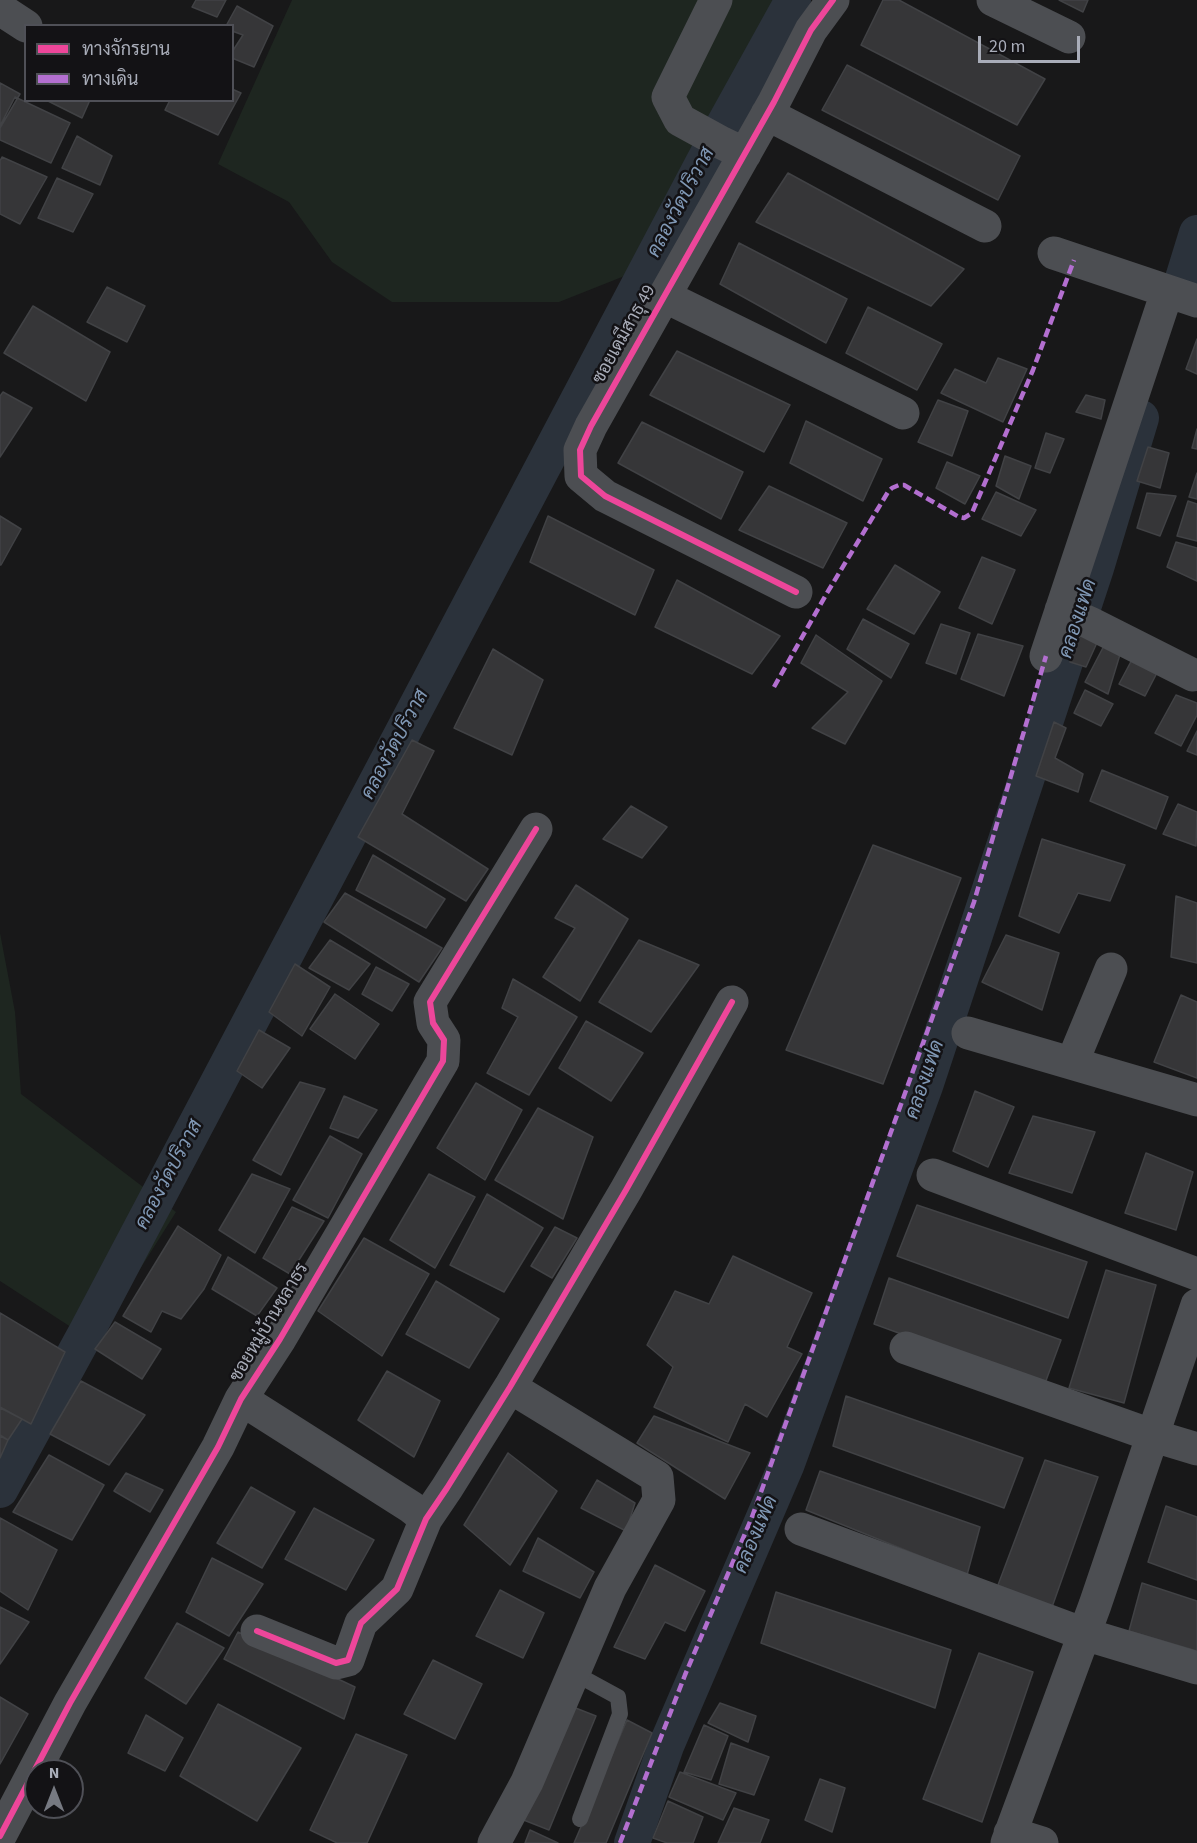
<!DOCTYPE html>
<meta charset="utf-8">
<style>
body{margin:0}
#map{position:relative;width:1197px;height:1843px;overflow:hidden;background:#181819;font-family:"Source Sans 3",Sarabun,sans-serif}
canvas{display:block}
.legend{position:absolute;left:24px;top:24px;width:210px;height:78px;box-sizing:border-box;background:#131215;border:2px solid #4f5057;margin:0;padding:8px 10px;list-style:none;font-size:18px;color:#a9adb9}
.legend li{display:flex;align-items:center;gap:12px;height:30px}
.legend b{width:30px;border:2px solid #4f5057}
.north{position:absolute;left:24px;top:1759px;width:60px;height:60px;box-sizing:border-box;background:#131215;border:2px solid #4f5057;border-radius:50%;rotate:0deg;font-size:16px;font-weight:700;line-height:24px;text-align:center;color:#a9adb9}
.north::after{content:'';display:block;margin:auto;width:21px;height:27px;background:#767981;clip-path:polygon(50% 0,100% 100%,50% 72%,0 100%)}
.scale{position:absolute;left:978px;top:36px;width:102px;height:27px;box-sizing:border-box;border:3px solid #a9adb9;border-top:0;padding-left:8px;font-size:18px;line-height:21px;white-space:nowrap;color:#a9adb9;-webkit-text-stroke:4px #131215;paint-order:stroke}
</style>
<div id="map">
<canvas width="1197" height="1843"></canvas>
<ul class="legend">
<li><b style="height:8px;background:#ed469a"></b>ทางจักรยาน</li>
<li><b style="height:8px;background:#b36fd0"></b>ทางเดิน</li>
</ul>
<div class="north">N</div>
<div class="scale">20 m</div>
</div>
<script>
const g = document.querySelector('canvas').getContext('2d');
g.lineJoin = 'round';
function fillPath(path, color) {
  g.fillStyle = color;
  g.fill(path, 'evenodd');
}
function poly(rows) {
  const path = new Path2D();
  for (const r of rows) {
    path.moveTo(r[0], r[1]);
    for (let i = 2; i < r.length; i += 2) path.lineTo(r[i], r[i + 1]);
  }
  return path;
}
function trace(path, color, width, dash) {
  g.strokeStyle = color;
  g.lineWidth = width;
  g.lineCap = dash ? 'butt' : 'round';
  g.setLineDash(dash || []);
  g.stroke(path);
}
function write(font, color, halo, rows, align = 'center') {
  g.font = font + ' "Source Sans 3",Sarabun,sans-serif';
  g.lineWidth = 5;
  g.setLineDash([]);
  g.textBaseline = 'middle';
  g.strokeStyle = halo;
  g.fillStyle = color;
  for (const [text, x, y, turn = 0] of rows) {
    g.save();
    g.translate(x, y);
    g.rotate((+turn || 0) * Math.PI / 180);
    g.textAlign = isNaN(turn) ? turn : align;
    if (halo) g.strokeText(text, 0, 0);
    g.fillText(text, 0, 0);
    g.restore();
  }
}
const green = poly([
 [292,0,780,0,632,273,559,302,392,302,332,262,289,202,218,164],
 [0,933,15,1012,21,1094,176,1212,94,1342,0,1281]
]);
const canal = poly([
 [1181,285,1197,233],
 [0,1490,87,1331,710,150,793,0],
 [632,1843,666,1746,786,1466,925,1086,1096,568,1141,418]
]);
const building = poly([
 [196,0,226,0,217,17,192,7,196,0],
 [883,0,899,0,1045,79,1017,125,861,45,883,0],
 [1059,0,1088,0,1083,12,1059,0],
 [237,6,273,26,254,67,232,58,232,52,243,35,232,31,232,26,226,26,237,6],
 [847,65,1020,156,998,200,822,110,847,65],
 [0,83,20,94,0,128,0,83],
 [232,89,241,93,218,135,165,110,170,100,232,100,232,89],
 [15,97,70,123,51,163,0,140,0,126,15,97],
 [46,100,90,100,82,118,46,100],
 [77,136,112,156,100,185,62,168,77,136],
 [2,157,47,177,20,224,0,214,0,161,2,157],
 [788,173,964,269,931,306,756,222,788,173],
 [57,178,93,194,73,232,38,218,57,178],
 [739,243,847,299,826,343,720,284,739,243],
 [107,287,145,306,127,342,87,322,107,287],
 [33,306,110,352,86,401,4,353,33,306],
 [868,307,942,344,917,390,846,353,868,307],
 [1197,339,1197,374,1186,369,1197,339],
 [677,351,790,405,764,452,650,395,677,351],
 [998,358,1027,369,1003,422,941,393,955,369,986,383,998,358],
 [3,392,32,408,0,457,0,396,3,392],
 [1086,395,1105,400,1101,419,1076,412,1086,395],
 [938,400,968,411,952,456,918,442,938,400],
 [806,421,882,459,863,501,790,463,806,421],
 [642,422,743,472,721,519,618,463,642,422],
 [1197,429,1197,449,1192,448,1197,429],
 [1046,433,1064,439,1050,473,1035,468,1046,433],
 [1148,447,1169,453,1160,488,1137,481,1148,447],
 [1005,456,1031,466,1019,499,996,486,1005,456],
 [947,462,980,476,965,504,936,488,947,462],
 [1197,473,1197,499,1189,497,1197,473],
 [769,486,847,523,823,568,739,530,769,486],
 [996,492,1036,510,1021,536,982,519,996,492],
 [1147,493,1176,496,1160,536,1137,528,1147,493],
 [1188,501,1197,504,1197,541,1177,536,1188,501],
 [0,516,21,529,1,565,0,565,0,516],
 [548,516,654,570,635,615,530,562,548,516],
 [1176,542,1197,548,1197,581,1167,567,1176,542],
 [982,557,1015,570,992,624,959,608,982,557],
 [895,565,940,592,914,634,867,609,895,565],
 [677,580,780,636,752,674,655,627,677,580],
 [863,619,909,644,891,678,847,649,863,619],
 [941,624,970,633,956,674,926,663,941,624],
 [1083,627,1100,636,1086,667,1070,662,1083,627],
 [978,634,1023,646,1004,696,961,679,978,634],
 [816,635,882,681,845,744,812,728,848,692,801,663,816,635],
 [1107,640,1122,648,1108,694,1085,682,1107,640],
 [493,649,543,680,512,755,454,728,493,649],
 [1135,654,1159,669,1145,696,1119,684,1135,654],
 [1085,690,1113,704,1101,726,1074,713,1085,690],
 [1176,695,1197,703,1197,715,1181,746,1155,733,1176,695],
 [1054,722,1066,728,1055,758,1083,774,1078,792,1036,776,1054,722],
 [1197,731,1197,755,1187,751,1197,731],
 [412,740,434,751,402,814,488,869,466,901,358,837,412,740],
 [1102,770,1168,797,1156,829,1090,801,1102,770],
 [1178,804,1197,812,1196,846,1163,834,1178,804],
 [631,806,667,827,642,858,603,839,631,806],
 [1042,839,1125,865,1110,901,1078,893,1059,933,1019,916,1042,839],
 [873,845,961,878,883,1084,786,1050,873,845],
 [373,855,445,899,426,928,356,890,373,855],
 [576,885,628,919,580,1001,543,977,575,928,555,918,576,885],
 [345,893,442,948,419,982,324,922,345,893],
 [1176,896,1197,903,1197,963,1171,957,1176,896],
 [1006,935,1059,953,1042,1010,982,982,1006,935],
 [330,940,370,964,349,990,309,968,330,940],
 [639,940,699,965,651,1032,599,1002,639,940],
 [295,964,330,987,302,1036,269,1012,295,964],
 [376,967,409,984,392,1011,362,994,376,967],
 [513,979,577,1017,529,1095,487,1073,518,1017,502,1008,513,979],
 [335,994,379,1024,355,1059,310,1029,335,994],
 [1181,995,1197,1002,1197,1078,1154,1062,1181,995],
 [586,1021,643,1053,611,1101,559,1068,586,1021],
 [259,1030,290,1048,262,1088,237,1071,259,1030],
 [300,1082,325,1089,281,1175,253,1160,300,1082],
 [476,1083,522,1110,485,1180,437,1148,476,1083],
 [975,1091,1014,1107,988,1167,953,1151,975,1091],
 [344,1096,377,1110,358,1138,330,1128,344,1096],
 [538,1108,593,1137,563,1219,495,1180,538,1108],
 [1033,1116,1095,1132,1072,1193,1009,1173,1033,1116],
 [330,1136,362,1154,328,1218,293,1200,330,1136],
 [1146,1153,1193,1172,1176,1230,1125,1213,1146,1153],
 [252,1174,290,1189,255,1253,219,1230,252,1174],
 [429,1174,475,1197,435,1268,390,1240,429,1174],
 [487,1194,543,1228,504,1292,450,1265,487,1194],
 [917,1205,1087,1262,1068,1318,897,1256,917,1205],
 [292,1207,324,1221,290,1274,263,1258,292,1207],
 [178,1226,221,1255,204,1289,181,1319,162,1311,151,1332,123,1316,178,1226],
 [555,1227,577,1238,552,1278,531,1266,555,1227],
 [364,1238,429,1274,382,1356,318,1311,364,1238],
 [733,1256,812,1293,787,1347,802,1354,767,1417,745,1404,728,1442,654,1407,673,1367,647,1345,675,1291,709,1304,733,1256],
 [228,1257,277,1288,257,1316,212,1289,228,1257],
 [1106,1270,1156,1285,1124,1403,1069,1388,1106,1270],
 [889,1278,1061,1340,1044,1386,874,1324,889,1278],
 [436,1281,499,1319,469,1368,406,1334,436,1281],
 [0,1313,65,1352,31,1424,0,1407,0,1313],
 [115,1322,161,1349,142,1379,95,1349,115,1322],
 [387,1371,440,1401,414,1457,358,1420,387,1371],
 [81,1381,145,1415,109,1465,50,1434,81,1381],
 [846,1396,1023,1458,1004,1508,833,1446,846,1396],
 [0,1408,22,1419,8,1440,0,1435,0,1408],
 [654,1416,750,1453,725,1499,637,1443,654,1416],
 [0,1436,8,1440,0,1458,0,1436],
 [508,1453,557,1491,510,1565,464,1525,508,1453],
 [49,1455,104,1485,72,1540,13,1512,49,1455],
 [1045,1460,1098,1477,1051,1610,995,1593,1045,1460],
 [820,1471,980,1527,967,1575,806,1510,820,1471],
 [126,1473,163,1490,150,1512,114,1491,126,1473],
 [597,1480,635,1503,626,1531,581,1508,597,1480],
 [251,1487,295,1512,262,1568,217,1543,251,1487],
 [1166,1506,1197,1517,1197,1580,1148,1562,1166,1506],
 [314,1508,374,1540,346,1590,285,1559,314,1508],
 [0,1518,57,1550,28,1610,0,1591,0,1518],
 [538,1538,594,1572,580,1598,523,1571,538,1538],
 [212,1558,263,1584,229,1636,186,1612,212,1558],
 [655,1565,705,1591,685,1631,665,1622,645,1659,614,1647,655,1565],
 [1142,1583,1197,1601,1197,1651,1129,1631,1142,1583],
 [500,1590,544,1613,523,1658,476,1636,500,1590],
 [776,1592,951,1650,935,1708,761,1643,776,1592],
 [0,1607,29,1622,0,1664,0,1607],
 [177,1623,224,1648,186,1704,145,1678,177,1623],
 [238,1632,355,1687,344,1719,224,1659,238,1632],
 [979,1653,1033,1672,982,1822,923,1799,979,1653],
 [433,1660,482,1684,455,1739,404,1714,433,1660],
 [0,1697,28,1714,0,1764,0,1697],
 [720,1703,756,1716,748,1742,708,1723,720,1703],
 [218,1704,301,1748,257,1821,180,1776,218,1704],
 [568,1705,596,1716,549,1830,516,1817,568,1705],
 [146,1715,183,1738,165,1771,128,1753,146,1715],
 [627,1720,652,1733,606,1843,574,1843,627,1720],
 [704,1725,728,1736,711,1780,684,1772,704,1725],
 [356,1734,407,1755,367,1843,337,1843,310,1830,356,1734],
 [731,1743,769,1757,754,1795,719,1784,731,1743],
 [680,1772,736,1793,723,1820,669,1797,680,1772],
 [820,1779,845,1788,832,1832,805,1820,820,1779],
 [668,1801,703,1817,693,1843,667,1843,653,1838,668,1801],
 [734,1808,769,1820,760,1843,718,1843,734,1808],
 [530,1830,558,1843,525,1843,530,1830]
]);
const service = poly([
 [574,1673,618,1697,620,1714,580,1819]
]);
const minor = poly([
 [716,0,668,97,680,120,722,143,745,154],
 [993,0,1069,37],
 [0,9,26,26],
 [767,114,985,226],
 [1054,253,1197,301],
 [664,296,903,413],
 [796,592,605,496,581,476,580,450,591,426,774,102,811,30,833,0],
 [1061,610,1090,623,1193,675],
 [1046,656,1167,292],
 [968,1033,1197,1100],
 [1072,1063,1111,969],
 [933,1175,1197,1274],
 [906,1348,1154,1436,1197,1449],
 [241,1399,411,1507,426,1519],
 [801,1529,1084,1634,1197,1668],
 [257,1631,336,1663,348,1660,361,1623,397,1589,426,1519,447,1488,510,1387,626,1190,732,1002],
 [1010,1833,1042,1843],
 [0,1836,70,1703,218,1447,241,1399,280,1339,443,1061,444,1040,433,1023,430,1002,536,829],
 [494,1843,527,1782,610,1588,659,1500,657,1477,510,1387],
 [1007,1843,1095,1605,1197,1305]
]);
const quiet = poly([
 [774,687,827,593,888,492,892,488,899,485,904,485,959,517,964,518,972,513,1033,370,1074,260],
 [620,1843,685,1675,752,1517,974,902,1046,656]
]);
const cycleway = poly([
 [796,592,605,496,581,476,580,450,591,426,774,102,811,30,833,0],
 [257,1631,336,1663,348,1660,361,1623,397,1589,426,1519,447,1488,510,1387,626,1190,732,1002],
 [0,1836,70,1703,218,1447,241,1399,280,1339,443,1061,444,1040,433,1023,430,1002,536,829]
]);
const streetNames = [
 ["ซอยเดมีสาธุ 49",625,335,-61],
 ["ซอยหมู่บ้านชลาธร",270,1323,-59]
];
const waterNames = [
 ["คลองวัดปริวาส",682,203,-62],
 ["คลองแฟด",1079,619,-72],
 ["คลองวัดปริวาส",396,745,-62],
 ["คลองแฟด",926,1080,-71],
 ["คลองวัดปริวาส",170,1175,-62],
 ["คลองแฟด",757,1535,-67]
];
fillPath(green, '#1e2620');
trace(canal, '#2b323b', 36);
fillPath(building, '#363638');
trace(building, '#414245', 1.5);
trace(service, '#4c4e52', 16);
trace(minor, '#4c4e52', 33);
trace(quiet, '#b36fd0', 4.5, [9, 4.5]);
trace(cycleway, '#ed469a', 6);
write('18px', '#a9adb9', '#131215', streetNames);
write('italic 20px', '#8098b5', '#131215', waterNames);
</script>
